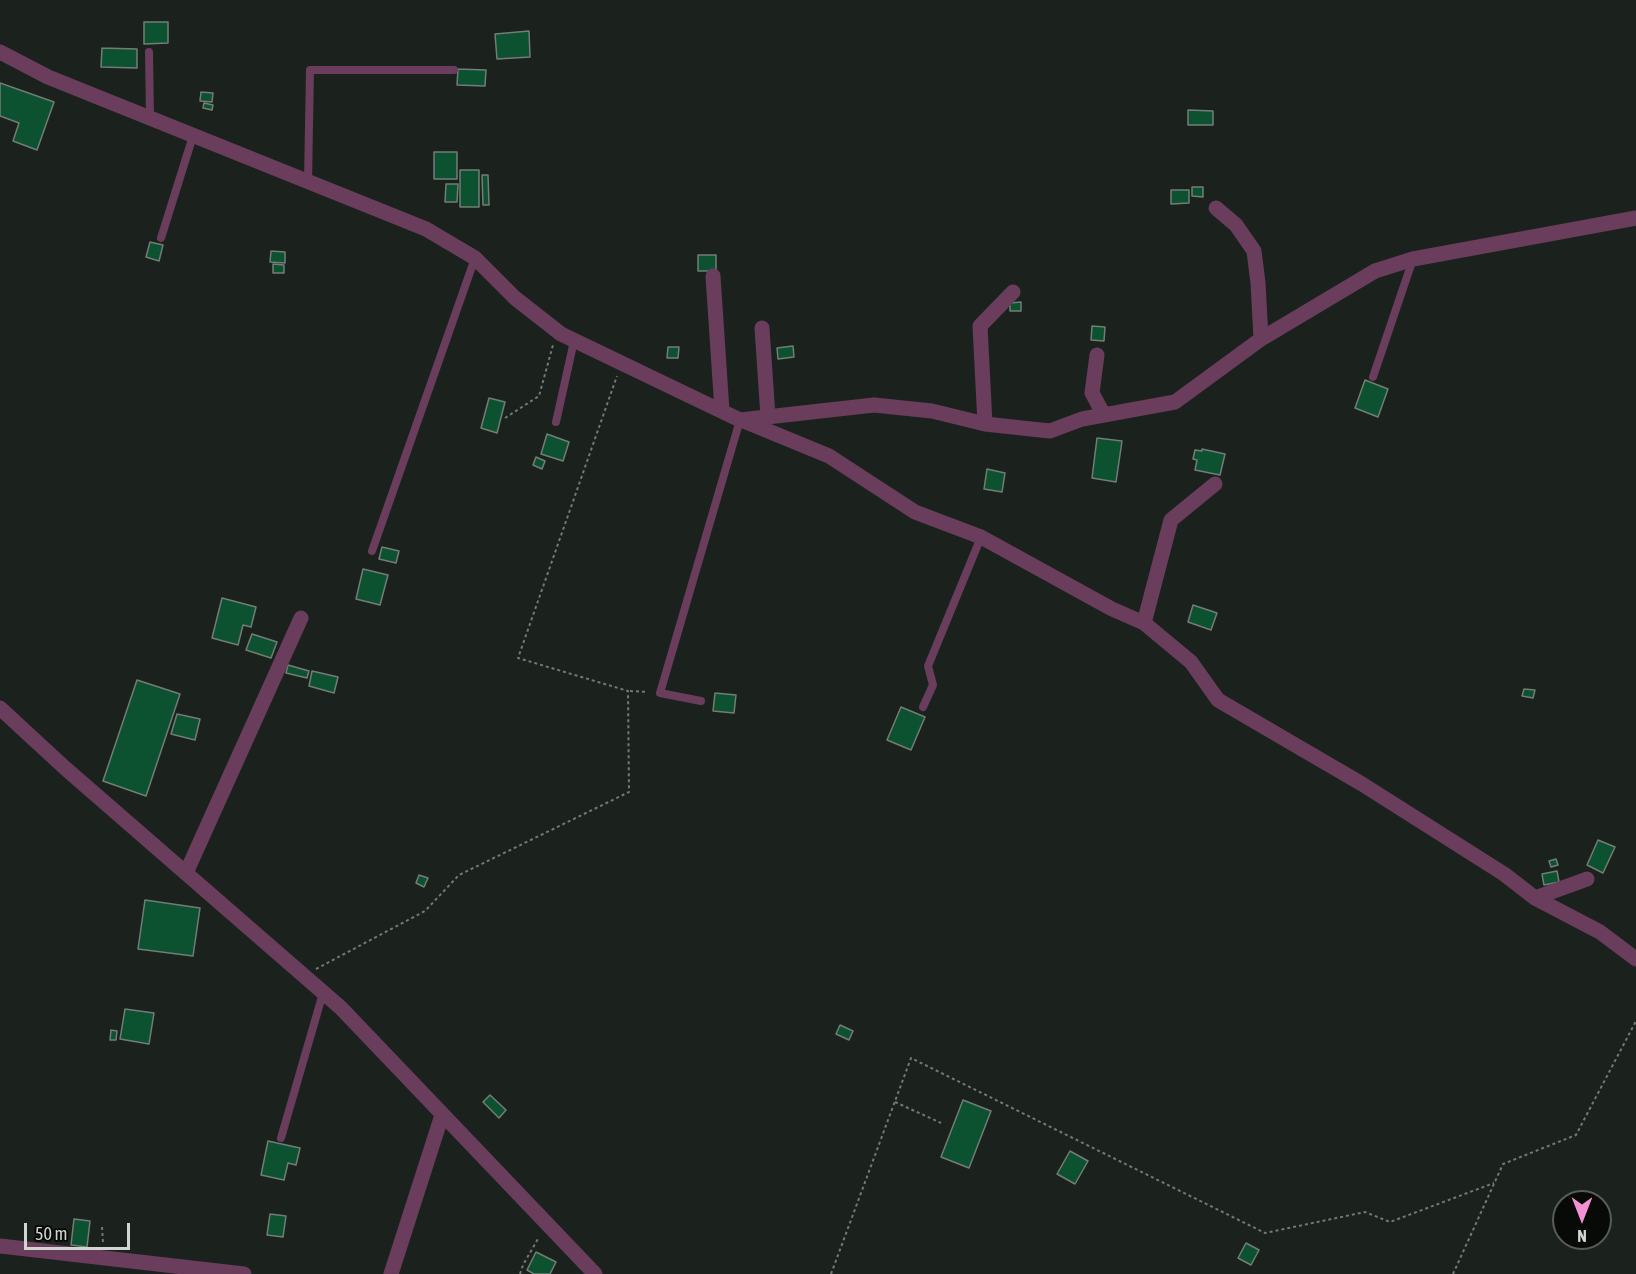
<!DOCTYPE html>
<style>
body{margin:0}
#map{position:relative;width:1636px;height:1274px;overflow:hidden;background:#1b221d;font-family:"Asap Condensed",sans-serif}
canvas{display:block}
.north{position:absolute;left:1552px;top:1190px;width:60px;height:60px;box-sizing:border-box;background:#080a08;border:2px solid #585c59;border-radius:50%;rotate:180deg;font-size:16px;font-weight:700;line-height:24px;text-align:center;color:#d1d6d2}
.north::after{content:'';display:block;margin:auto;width:21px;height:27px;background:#f491d4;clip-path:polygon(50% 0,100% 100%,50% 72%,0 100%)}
.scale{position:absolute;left:24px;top:1223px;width:106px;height:27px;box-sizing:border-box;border:3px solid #d1d6d2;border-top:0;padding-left:8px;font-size:18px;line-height:21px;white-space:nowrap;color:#d1d6d2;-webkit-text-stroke:4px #080a08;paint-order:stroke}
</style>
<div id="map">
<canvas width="1636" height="1274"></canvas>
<div class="north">N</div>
<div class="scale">50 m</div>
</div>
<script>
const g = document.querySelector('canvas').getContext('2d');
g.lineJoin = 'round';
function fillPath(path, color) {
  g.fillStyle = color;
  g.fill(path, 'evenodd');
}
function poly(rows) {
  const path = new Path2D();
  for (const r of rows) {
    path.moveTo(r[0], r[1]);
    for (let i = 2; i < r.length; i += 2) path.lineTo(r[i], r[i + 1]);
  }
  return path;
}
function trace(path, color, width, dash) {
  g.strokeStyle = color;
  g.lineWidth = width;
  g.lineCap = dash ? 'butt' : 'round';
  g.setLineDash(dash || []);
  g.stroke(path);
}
const building = poly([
 [144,22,168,22,168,43,144,44,144,22],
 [529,31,530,57,497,59,495,34,529,31],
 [102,48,137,49,137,68,101,67,102,48],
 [458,69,486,70,485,86,457,85,458,69],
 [0,83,54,102,37,150,13,141,19,123,0,116,0,83],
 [201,92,213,93,212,102,200,101,201,92],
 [204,103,213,105,212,110,203,108,204,103],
 [1188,110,1213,111,1213,125,1188,125,1188,110],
 [434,152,457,152,457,179,434,179,434,152],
 [460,170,479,170,479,207,460,207,460,170],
 [482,175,488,175,489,205,483,205,482,175],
 [446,184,458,184,457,202,445,202,446,184],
 [1192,187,1203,187,1203,197,1192,196,1192,187],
 [1171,190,1189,190,1189,203,1171,204,1171,190],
 [150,242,163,245,159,261,146,257,150,242],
 [271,251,285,252,285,263,270,262,271,251],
 [698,255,716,255,716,271,698,271,698,255],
 [273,264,284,265,284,273,273,273,273,264],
 [1021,302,1021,311,1010,311,1010,303,1021,302],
 [1092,326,1105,327,1104,341,1091,340,1092,326],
 [793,346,794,357,778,359,777,348,793,346],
 [668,347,679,347,678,358,667,358,668,347],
 [1365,380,1388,389,1378,417,1355,408,1365,380],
 [489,398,505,402,497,433,481,428,489,398],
 [547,434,569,442,563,461,541,454,547,434],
 [1097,438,1122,441,1116,482,1092,478,1097,438],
 [1202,449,1225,454,1220,475,1195,470,1197,460,1193,459,1195,450,1202,451,1202,449],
 [536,457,545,461,542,469,533,465,536,457],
 [987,469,1005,473,1002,492,984,489,987,469],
 [382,547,399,551,396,563,379,559,382,547],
 [363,569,388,575,380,605,356,599,363,569],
 [222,598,256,607,251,627,243,625,238,645,212,638,222,598],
 [1193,605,1217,613,1211,630,1188,622,1193,605],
 [252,634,277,642,271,658,246,650,252,634],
 [288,665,309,671,307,678,286,673,288,665],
 [312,671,338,677,334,693,309,686,312,671],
 [137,680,180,694,146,796,103,781,137,680],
 [1524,689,1535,690,1533,698,1522,696,1524,689],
 [715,693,736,695,734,713,713,711,715,693],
 [901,707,925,717,911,750,887,740,901,707],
 [177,714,200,719,195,740,171,734,177,714],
 [1598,840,1615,847,1603,873,1587,865,1598,840],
 [1556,859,1558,865,1551,867,1549,861,1556,859],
 [1557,871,1559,882,1544,885,1542,874,1557,871],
 [419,875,428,878,424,887,416,883,419,875],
 [145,900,200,908,193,956,138,949,145,900],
 [125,1009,154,1013,149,1044,120,1039,125,1009],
 [840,1025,853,1031,849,1040,836,1034,840,1025],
 [111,1030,117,1031,116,1040,110,1040,111,1030],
 [490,1095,506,1110,499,1118,483,1102,490,1095],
 [963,1100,991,1111,969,1168,941,1157,963,1100],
 [268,1141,300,1148,296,1165,288,1163,284,1180,261,1175,268,1141],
 [1070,1151,1088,1161,1075,1184,1057,1174,1070,1151],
 [270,1214,286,1216,283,1237,267,1235,270,1214],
 [74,1219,90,1221,87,1247,71,1245,74,1219],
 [1246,1243,1259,1250,1251,1265,1238,1258,1246,1243],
 [536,1252,556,1262,550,1274,534,1274,527,1270,536,1252]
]);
const path = poly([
 [505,418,539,396,553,345],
 [630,691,648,692],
 [316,969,425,911,459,875,629,792,628,691,518,658,617,376],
 [895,1102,941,1123],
 [102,1227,103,1243],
 [520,1274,523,1265,539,1237],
 [831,1274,911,1058,1265,1233,1365,1212,1390,1222,1494,1183],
 [1453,1274,1503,1164,1576,1135,1636,1021]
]);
const lane = poly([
 [149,52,150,118],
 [308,182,310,70,454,70],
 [161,238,193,136],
 [1373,377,1413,259],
 [556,422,574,341],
 [372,551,475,258],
 [701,701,660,693,740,420],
 [923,707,933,685,928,666,981,537],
 [281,1138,323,993]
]);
const street = poly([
 [0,52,48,77,426,229,475,258,515,298,561,334,740,420,874,405,932,411,985,424,1050,431,1082,419,1175,402,1261,339,1375,271,1413,259,1636,218],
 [1216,208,1236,225,1254,251,1258,283,1261,339],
 [713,276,722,411],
 [762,328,768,417],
 [1097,355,1092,393,1104,415],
 [744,421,829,456,915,512,981,537,1112,609,1144,623,1191,662,1218,700,1362,784,1504,874,1535,898,1600,932,1636,959],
 [985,424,980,326,1013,292],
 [1144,623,1171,520,1215,484],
 [0,708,65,768,341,1008,595,1274],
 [186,873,301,618],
 [1535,898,1587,879],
 [0,1246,244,1274],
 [391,1274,442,1115]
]);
fillPath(building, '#0c5130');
trace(building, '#747c77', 1.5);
trace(path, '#737975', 2, [3, 3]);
trace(lane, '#6a3d5c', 8);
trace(street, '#6a3d5c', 15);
</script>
